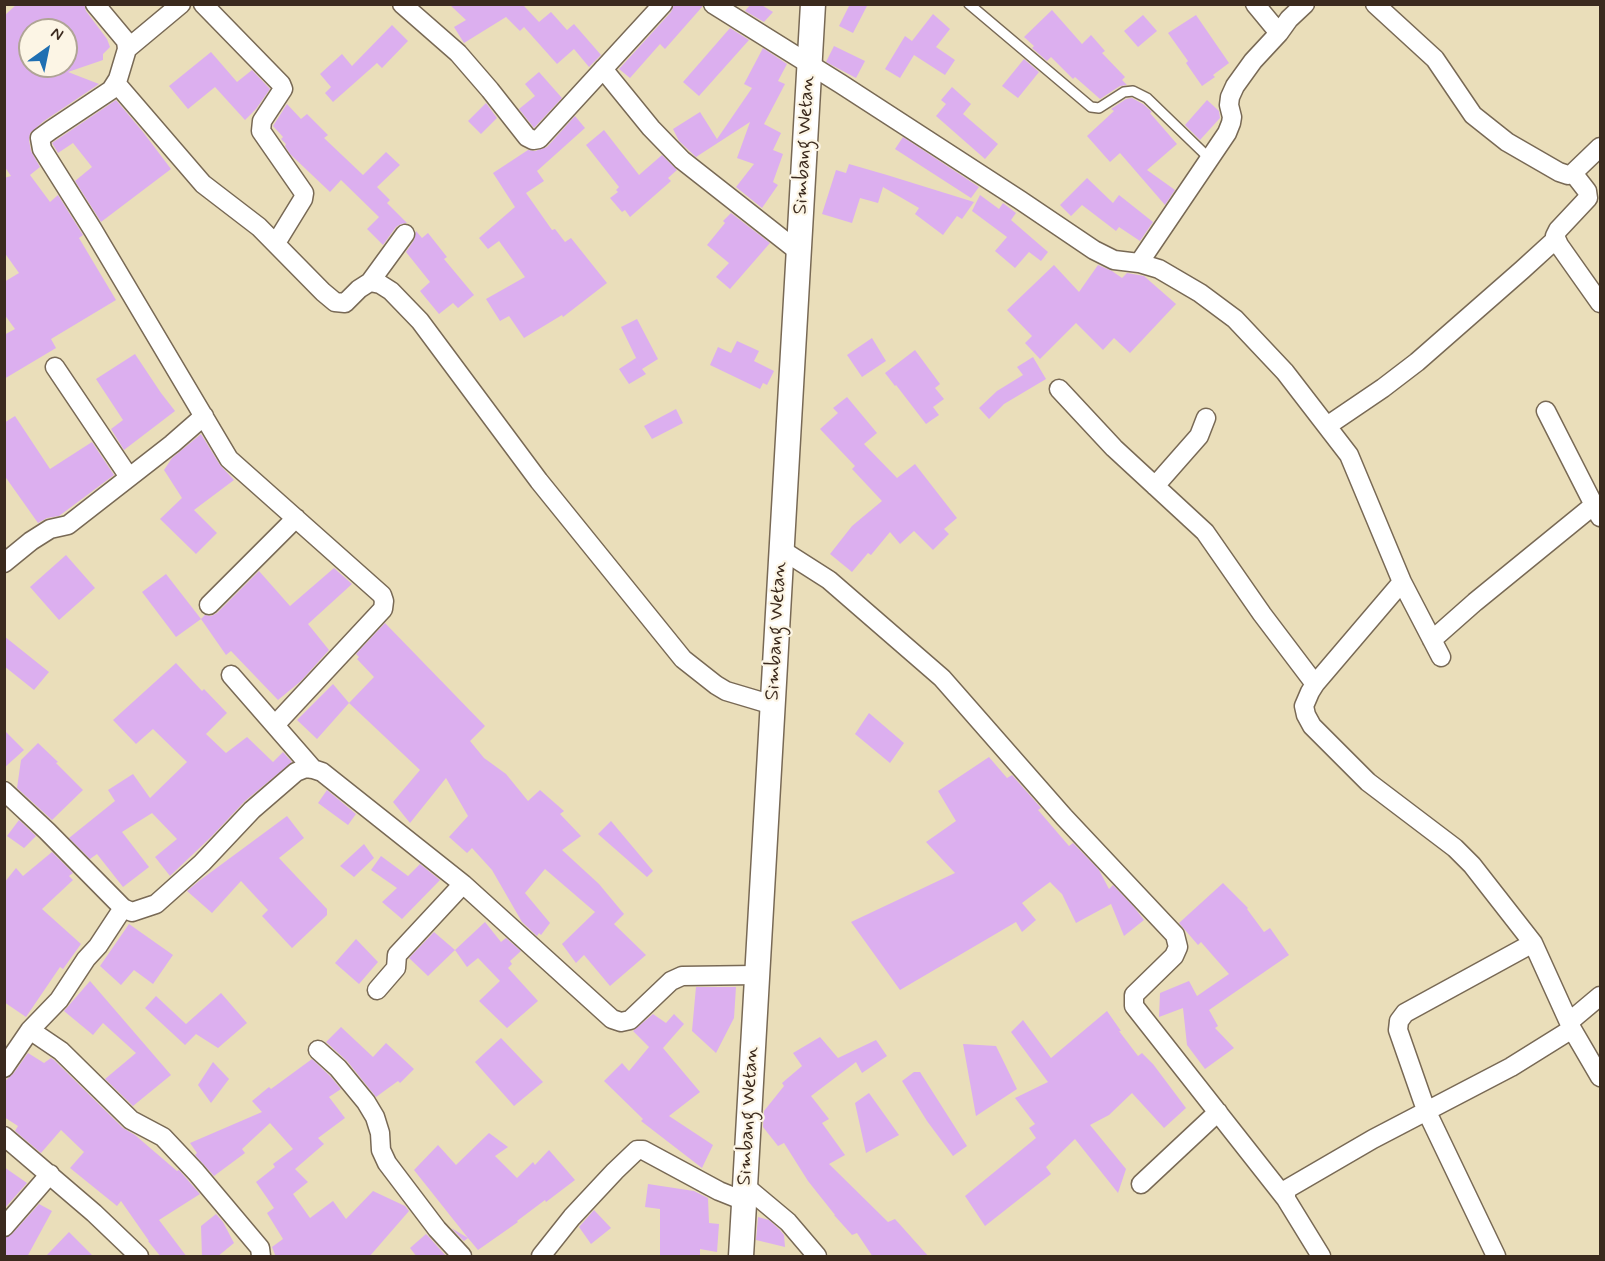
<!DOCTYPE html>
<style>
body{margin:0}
#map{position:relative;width:1605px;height:1261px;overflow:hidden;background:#eadeba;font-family:Mynerve,sans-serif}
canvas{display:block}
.frame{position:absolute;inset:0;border:6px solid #3b2a1e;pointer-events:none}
.north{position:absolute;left:18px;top:18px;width:60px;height:60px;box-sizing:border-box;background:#fcf5e5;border:2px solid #afa495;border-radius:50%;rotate:33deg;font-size:16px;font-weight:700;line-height:24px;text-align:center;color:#3b2a1e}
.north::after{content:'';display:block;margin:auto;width:21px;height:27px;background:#1f6fb2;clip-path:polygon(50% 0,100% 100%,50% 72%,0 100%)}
</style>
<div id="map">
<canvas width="1605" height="1261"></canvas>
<div class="frame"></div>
<div class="north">N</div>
</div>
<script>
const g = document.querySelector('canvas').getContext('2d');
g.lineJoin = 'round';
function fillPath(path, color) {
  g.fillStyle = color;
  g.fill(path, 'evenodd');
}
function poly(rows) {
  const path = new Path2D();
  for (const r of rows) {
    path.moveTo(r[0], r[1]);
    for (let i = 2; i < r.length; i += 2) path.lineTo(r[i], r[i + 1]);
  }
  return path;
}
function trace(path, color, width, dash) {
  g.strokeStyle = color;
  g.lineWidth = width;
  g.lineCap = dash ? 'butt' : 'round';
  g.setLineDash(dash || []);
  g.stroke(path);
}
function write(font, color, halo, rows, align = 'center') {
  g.font = font + ' Mynerve,sans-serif';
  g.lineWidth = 4.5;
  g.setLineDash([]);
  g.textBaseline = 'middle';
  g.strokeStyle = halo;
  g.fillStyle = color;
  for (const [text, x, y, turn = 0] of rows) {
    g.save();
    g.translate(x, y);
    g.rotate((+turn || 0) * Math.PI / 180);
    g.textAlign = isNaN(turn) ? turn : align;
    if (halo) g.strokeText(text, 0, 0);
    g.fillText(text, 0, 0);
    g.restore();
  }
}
const building = poly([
 [17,4,84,4,86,11,107,39,110,47,103,54,103,60,68,72,99,84,44,121,30,133,29,140,31,151,40,167,30,175,50,202,58,195,83,235,79,238,116,300,51,339,56,348,4,379,4,335,15,329,4,314,4,282,19,273,4,252,4,178,11,176,4,166,4,16],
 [30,30,66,30,66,71,53,66,30,66],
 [449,4,525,4,524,6,539,22,551,12,567,30,574,24,601,55,589,67,574,49,557,64,524,27,520,31,506,17,464,43,454,27,466,20],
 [674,4,702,4,702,7,665,49,660,44,630,78,619,69,671,12],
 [751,4,760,4,773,12,764,22,745,11],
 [850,4,868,4,853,33,839,26],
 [1052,10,1082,44,1091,35,1105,51,1102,53,1125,77,1122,80,1127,85,1120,86,1100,99,1075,77,1073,79,1051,57,1047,61,1032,48,1034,46,1024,37],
 [933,14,950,29,936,47,955,60,945,75,914,55,900,78,885,69,905,36,912,41],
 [1143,15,1157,31,1138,47,1124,31],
 [1196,15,1229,63,1213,75,1215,77,1202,86,1186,63,1188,61,1168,33],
 [392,25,408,41,382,68,377,63,333,102,325,93,331,87,320,74,342,54,352,66],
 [730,28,749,40,699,96,683,82],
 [834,46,865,61,856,78,826,62],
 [763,48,787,64,778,81,785,84,764,124,781,133,773,150,783,154,773,182,778,185,762,208,736,187,754,164,737,158,750,122,696,157,679,141,673,129,700,112,717,139,752,88,744,84],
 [211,52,237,82,252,70,270,89,256,109,245,120,215,87,188,109,169,86],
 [1024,59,1039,72,1018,98,1002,86],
 [539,72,562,98,534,128,519,109,535,96,525,84],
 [952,87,971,104,963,114,998,144,985,159,936,116,946,104,941,100],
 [1132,98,1143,104,1152,112,1150,113,1177,144,1147,170,1175,190,1165,205,1120,153,1110,162,1087,136,1114,111,1111,109,1126,99],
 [116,100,143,132,171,169,101,222,75,181,92,167,73,143,58,153,52,143],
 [1207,100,1219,111,1220,118,1200,140,1185,125],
 [486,103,497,118,481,134,468,121],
 [287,104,301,119,307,114,328,135,324,138,363,175,386,152,400,165,377,187,390,200,387,203,407,223,401,224,396,227,383,245,367,229,379,217,341,180,330,192,290,154,285,146,286,144,281,139,283,137,273,126],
 [575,116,585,128,537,171,544,181,526,193,552,230,555,229,565,242,571,238,607,283,563,317,562,315,524,338,509,316,500,321,486,299,525,277,499,241,488,249,479,238,515,207,493,173,528,150,535,151,547,147],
 [604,130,639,175,662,155,677,170,668,178,671,181,630,217,625,210,622,212,610,198,618,192,616,190,619,187,586,145],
 [903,137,979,187,971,198,895,149],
 [849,164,887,175,974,202,962,219,957,216,943,235,915,214,919,208,883,187,878,203,860,198,852,223,822,214,836,170,846,173],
 [1087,178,1113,203,1119,195,1153,222,1140,241,1119,227,1116,231,1082,205,1071,216,1060,205],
 [980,195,999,209,1003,203,1016,213,1011,220,1048,252,1041,261,1029,252,1015,268,995,251,1007,237,972,211],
 [731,213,770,243,730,289,716,277,729,263,707,245,725,223,723,221],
 [416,231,422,238,428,233,447,257,444,259,474,295,458,308,453,303,439,314,420,291,430,282,406,252,414,240],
 [1054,265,1079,292,1098,265,1112,271,1122,278,1127,273,1144,276,1176,304,1130,353,1114,338,1103,350,1076,323,1040,359,1025,343,1032,336,1007,310],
 [637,319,658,359,642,369,646,374,629,384,619,369,636,358,639,364,621,327],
 [872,338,886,361,862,377,847,355],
 [737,341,759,351,754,361,774,371,767,385,763,383,760,389,710,365,718,347,731,353],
 [915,350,940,384,935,388,944,399,933,407,939,415,926,424,896,385,895,386,885,373],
 [135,354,161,393,175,411,124,450,111,429,123,420,96,379],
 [1033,357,1046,379,1004,404,989,419,979,408,997,391,1023,375,1017,367],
 [847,397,877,433,864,444,897,478,915,464,957,518,944,529,949,534,933,550,914,531,900,544,890,532,871,555,868,553,852,572,830,554,852,526,882,501,852,469,855,466,820,429,838,413,833,408],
 [676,409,683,423,652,439,644,426],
 [15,416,50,469,92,442,114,475,59,516,47,518,38,523,4,475,4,423],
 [201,434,220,465,234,480,194,510,217,533,196,554,160,519,182,498,164,470,172,458],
 [66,555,95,588,59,620,30,587],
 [334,568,352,584,308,624,329,650,301,681,278,700,231,651,226,655,201,619,205,615,211,616,217,613,259,571,290,606],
 [166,574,201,619,176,637,142,592],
 [385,623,485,726,470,741,484,758,506,774,528,801,540,790,564,811,560,814,581,836,562,850,599,884,624,914,614,924,646,955,610,986,584,955,576,963,562,944,595,912,545,869,525,893,550,923,541,935,539,933,537,936,522,922,492,870,472,848,467,853,449,837,468,816,446,778,410,823,393,802,420,770,349,703,374,677,357,659,359,657,356,654],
 [4,636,49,672,34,690,4,666],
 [176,663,202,691,204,689,227,713,206,734,226,753,247,737,273,762,283,752,292,762,245,801,212,836,170,876,155,857,177,839,152,813,122,832,149,867,123,887,97,854,90,859,69,838,115,801,108,790,133,774,150,798,187,762,153,729,136,744,113,720],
 [333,684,349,703,317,739,297,720],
 [869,713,904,743,890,763,855,734],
 [4,730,24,750,4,768],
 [38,743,58,762,56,763,83,790,52,820,17,788,21,760],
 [989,757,1007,778,1012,775,1041,808,1038,810,1069,846,1073,843,1099,870,1109,889,1113,885,1134,907,1144,920,1124,936,1111,904,1076,923,1062,894,1050,882,1022,903,1036,920,1022,932,1016,922,900,990,851,922,955,873,926,842,956,821,938,791],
 [327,790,356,814,348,825,318,803],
 [287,816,304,838,279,858,327,909,327,915,292,948,262,916,268,910,241,881,212,913,187,891,199,881],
 [19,820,36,836,24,848,7,836],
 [611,821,653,871,647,877,598,834],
 [364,844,374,858,354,877,340,866],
 [52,852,73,873,69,876,73,880,42,909,81,944,63,969,60,967,26,1017,4,1002,4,883,16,868,23,876],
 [381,856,408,876,420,864,440,880,402,919,382,902,397,888,371,870],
 [1223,883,1248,908,1247,909,1264,932,1270,928,1289,955,1209,1010,1218,1026,1215,1028,1234,1048,1205,1069,1187,1045,1183,1008,1159,1017,1160,993,1189,981,1197,996,1229,974,1201,942,1198,945,1179,923],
 [485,922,501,942,506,938,521,951,510,961,512,964,508,968,538,1001,507,1028,479,1001,500,981,478,958,467,967,455,950],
 [129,924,173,955,153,984,134,970,121,985,100,966],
 [434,932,455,950,428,976,409,958],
 [356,939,378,962,359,984,335,963],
 [90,981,171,1075,133,1106,105,1079,136,1053,103,1023,93,1035,64,1011],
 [696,987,736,987,734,1018,716,1053,692,1031],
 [221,993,247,1023,218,1048,196,1034,185,1045,145,1008,156,996,186,1024],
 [1107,1011,1121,1031,1119,1031,1138,1056,1142,1053,1153,1064,1186,1108,1164,1128,1132,1093,1109,1115,1090,1125,1126,1169,1118,1193,1075,1139,1046,1167,1051,1174,985,1226,965,1196,1036,1138,1029,1128,1035,1124,1015,1098,1048,1082,1011,1032,1023,1020,1051,1058],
 [653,1014,666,1023,674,1014,684,1024,663,1048,700,1092,669,1116,713,1145,702,1168,641,1121,643,1119,604,1081,622,1063,629,1071,649,1047,633,1031],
 [341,1027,373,1057,386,1043,414,1069,400,1083,398,1081,376,1097,347,1061,326,1042],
 [820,1037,838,1058,876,1040,887,1056,862,1073,856,1062,811,1096,829,1119,822,1123,845,1155,829,1164,888,1222,895,1219,929,1257,873,1257,857,1233,852,1235,834,1215,835,1215,808,1181,784,1143,778,1146,763,1127,764,1111,784,1086,782,1083,802,1066,793,1053],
 [501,1038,543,1082,514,1106,475,1062],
 [963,1044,996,1046,1017,1089,976,1116],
 [28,1053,44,1063,51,1058,54,1060,123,1128,135,1135,177,1171,179,1170,200,1194,159,1220,187,1257,161,1257,148,1241,149,1241,121,1201,117,1206,70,1168,84,1152,61,1130,41,1153,15,1131,18,1126,4,1117,4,1083,7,1079,13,1074],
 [312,1059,330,1076,341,1089,329,1097,345,1118,318,1138,324,1144,295,1169,308,1182,293,1194,310,1218,333,1201,346,1219,373,1191,405,1206,409,1211,369,1257,276,1257,272,1247,283,1239,267,1213,274,1208,256,1182,275,1167,273,1164,293,1149,270,1123,242,1149,245,1153,214,1176,195,1155,197,1153,190,1143,262,1112,252,1101,269,1087,271,1089],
 [213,1062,229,1079,211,1103,198,1085],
 [914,1072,920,1072,967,1146,953,1156,927,1121,902,1081],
 [869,1093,899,1135,866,1153,855,1103],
 [489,1133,508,1147,495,1156,517,1178,533,1162,535,1165,549,1150,575,1180,546,1202,545,1200,517,1221,518,1222,478,1250,468,1238,464,1241,451,1228,468,1238,414,1170,438,1145,456,1165],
 [4,1167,27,1183,4,1209],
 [648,1184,694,1191,708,1198,709,1223,719,1224,717,1252,700,1249,700,1257,660,1257,660,1209,645,1207],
 [39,1204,52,1211,27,1257,4,1257,4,1238,12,1234],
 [594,1210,611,1228,591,1244,579,1227],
 [216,1214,223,1222,234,1243,217,1257,202,1257,201,1226],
 [758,1217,769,1220,780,1230,784,1235,785,1247,756,1240],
 [69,1232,94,1257,45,1257],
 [426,1234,429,1237,446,1256,417,1257,410,1248]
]);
const lane = poly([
 [969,4,1091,107,1099,108,1124,92,1133,91,1147,98,1210,159]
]);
const street = poly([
 [95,4,126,41,127,49,118,79,111,90,51,130,40,138,42,149,93,230,229,459,382,595,384,601,383,609,275,725],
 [203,4,281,84,283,89,262,121,261,131,304,193,303,199,276,243],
 [402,4,458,53,490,90,527,137,533,140,539,139,663,4],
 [713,4,841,84,1020,200,1094,250,1114,260,1139,263,1159,269,1200,293,1235,319,1285,372,1349,455,1402,582,1315,684,1310,692,1304,706,1306,715,1312,726,1368,782,1455,848,1472,865,1533,943,1572,1029,1600,1077],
 [1375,4,1435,59,1473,115,1507,142,1559,172,1568,175,1573,173,1600,147],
 [1279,33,1289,19,1305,4],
 [127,49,181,4],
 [603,69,651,128,682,160,799,252],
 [116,83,203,184,259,227,323,292,335,302,345,303,359,289,370,282,380,284,391,291,420,321,539,481,683,659,716,685,726,691,773,705],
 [1573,173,1587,191,1588,198,1558,230,1555,236,1559,245,1600,303],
 [1139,263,1227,133,1231,123,1232,117,1229,105,1230,97,1235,86,1253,61,1279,33,1255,4],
 [370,282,405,234],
 [55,367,129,477],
 [1059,389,1114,448,1205,532,1262,614,1315,684],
 [1546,411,1600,517],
 [1327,426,1383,388,1417,362,1522,270,1556,239],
 [1155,486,1199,436,1206,418],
 [782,550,829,580,942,678,1064,817,1175,935,1178,947,1174,956,1134,995,1134,1006,1286,1199],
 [4,563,31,541,50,529,68,525,172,444,204,416],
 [1402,582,1441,657],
 [209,605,296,518],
 [1432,640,1475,602,1594,505],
 [231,675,313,769],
 [4,791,47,831,123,908,132,912,156,904,202,863,252,810,296,772,306,768,313,769,322,772,463,884,612,1019,621,1022,630,1020,671,981,682,976,756,975],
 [377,990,396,968,397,955,463,884],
 [1569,1022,1600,996],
 [30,1030,61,1051,131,1120,163,1137,196,1172,260,1248,261,1256],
 [318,1050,338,1068,366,1102,375,1117,380,1133,381,1150,387,1163,437,1229,462,1256],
 [4,1068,30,1030,59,1000,86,959,98,946,123,908],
 [4,1136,94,1213,139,1256],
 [1141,1184,1218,1112],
 [745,1186,788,1222,817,1256],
 [4,1227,50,1174],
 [541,1256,572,1217,615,1171,637,1150,643,1150,719,1191,744,1201],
 [1321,1256,1286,1199,1286,1192,1287,1189,1373,1139,1511,1067,1572,1029],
 [1496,1256,1426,1110,1398,1030,1399,1021,1405,1013,1533,943]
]);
const secondary = poly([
 [741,1256,813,4]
]);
const streetNames = [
 ["Simbang Wetan",805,145,-87],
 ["Simbang Wetan",777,631,-87],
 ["Simbang Wetan",749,1116,-87]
];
fillPath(building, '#dcafef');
trace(lane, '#786955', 12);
trace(street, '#786955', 21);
trace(secondary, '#786955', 27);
trace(lane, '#fff', 9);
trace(street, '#fff', 18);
trace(secondary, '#fff', 24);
write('20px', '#3b2a1e', '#fcf5e5', streetNames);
</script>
